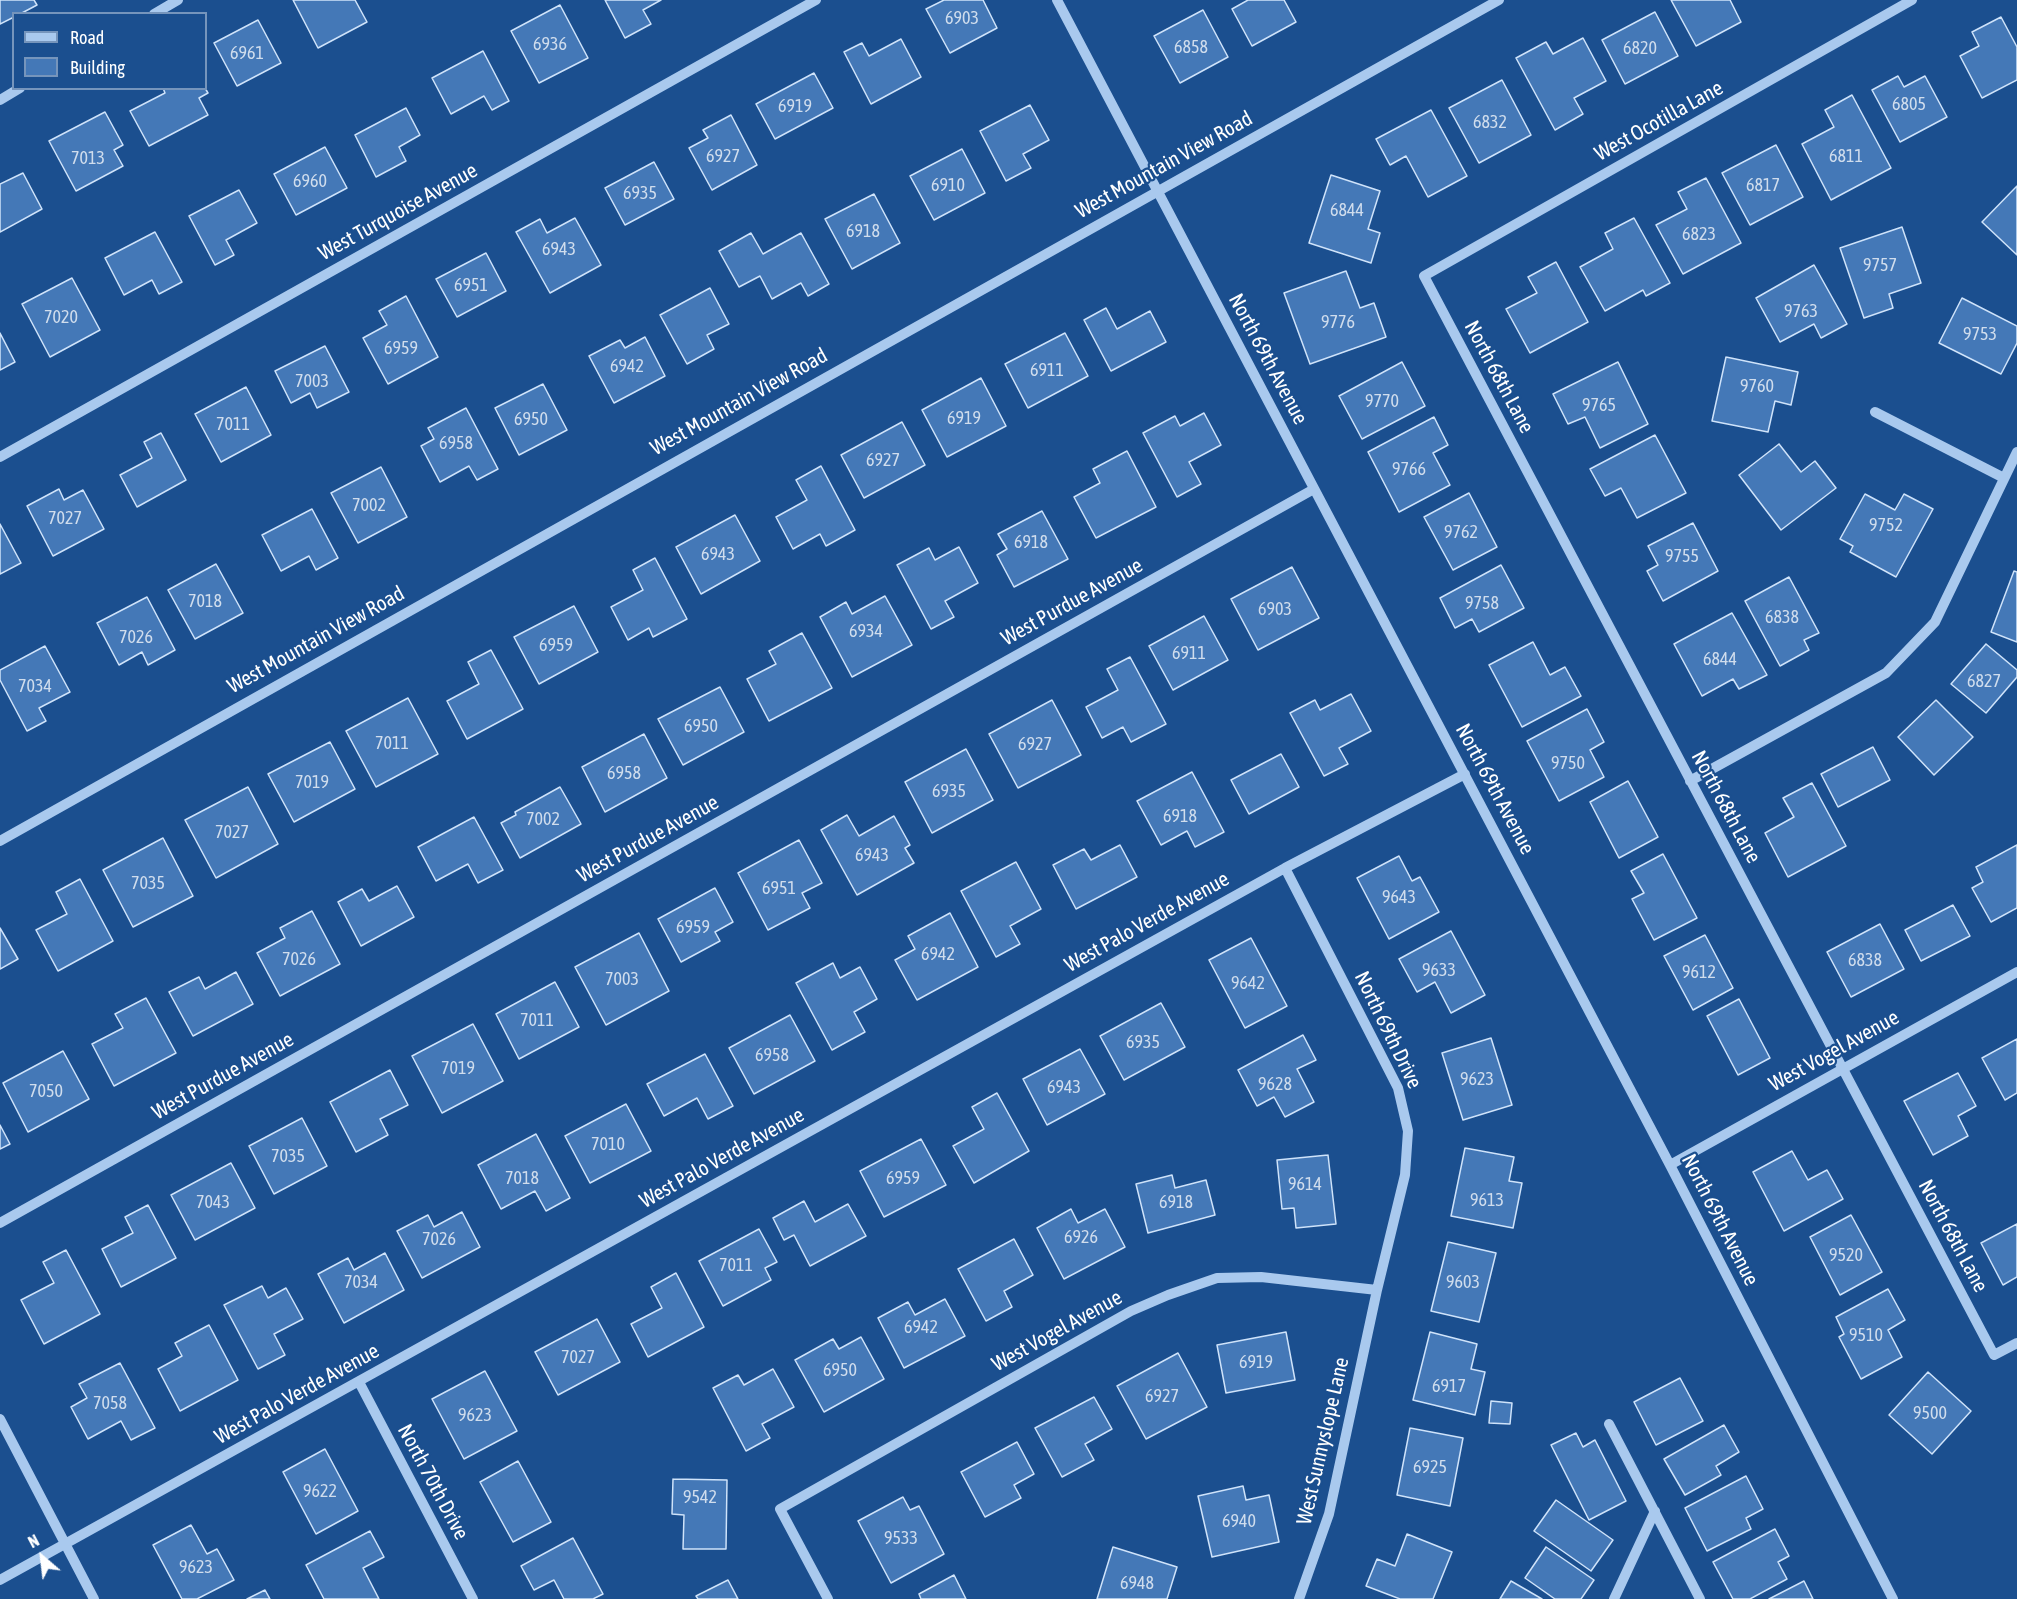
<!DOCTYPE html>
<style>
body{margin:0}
#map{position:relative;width:2017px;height:1599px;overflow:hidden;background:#1b4f8f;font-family:"Asap Condensed",sans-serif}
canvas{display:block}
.legend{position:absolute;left:12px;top:12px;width:195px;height:78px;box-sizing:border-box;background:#1b4f8f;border:2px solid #7695bc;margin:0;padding:8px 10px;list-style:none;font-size:18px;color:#fff}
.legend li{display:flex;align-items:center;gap:12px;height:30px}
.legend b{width:30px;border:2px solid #7695bc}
.north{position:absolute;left:12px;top:1527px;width:60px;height:60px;-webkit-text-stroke:4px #1b4f8f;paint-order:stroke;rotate:332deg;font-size:16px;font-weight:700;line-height:24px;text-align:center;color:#fff}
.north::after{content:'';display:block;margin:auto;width:21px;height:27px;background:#fff;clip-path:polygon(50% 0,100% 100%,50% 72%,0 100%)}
</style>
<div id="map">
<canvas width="2017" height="1599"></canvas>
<ul class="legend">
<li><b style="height:8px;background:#a9c9ee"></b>Road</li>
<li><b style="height:16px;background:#4478b7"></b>Building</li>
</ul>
<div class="north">N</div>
</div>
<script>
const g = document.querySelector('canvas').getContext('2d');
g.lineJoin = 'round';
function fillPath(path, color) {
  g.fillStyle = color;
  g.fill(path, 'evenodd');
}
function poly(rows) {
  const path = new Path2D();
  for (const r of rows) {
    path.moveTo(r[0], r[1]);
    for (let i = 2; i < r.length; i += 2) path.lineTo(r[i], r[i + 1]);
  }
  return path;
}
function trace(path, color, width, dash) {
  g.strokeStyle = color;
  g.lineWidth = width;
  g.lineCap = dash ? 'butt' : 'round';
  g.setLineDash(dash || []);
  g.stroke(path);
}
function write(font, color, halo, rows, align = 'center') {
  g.font = font + ' "Asap Condensed",sans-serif';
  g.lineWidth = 4.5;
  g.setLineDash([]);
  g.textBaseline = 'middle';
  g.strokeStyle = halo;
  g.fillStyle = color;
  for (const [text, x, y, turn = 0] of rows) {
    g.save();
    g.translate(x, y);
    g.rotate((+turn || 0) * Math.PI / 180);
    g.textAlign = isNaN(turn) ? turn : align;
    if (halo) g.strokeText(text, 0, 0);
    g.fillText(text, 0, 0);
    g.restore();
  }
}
const building = poly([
 [0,0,34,0,37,5,20,14,14,14,14,17,0,24,0,0],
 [293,0,355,0,367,22,318,48,293,0],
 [605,0,661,0,643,10,651,24,625,38,605,0],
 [944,0,983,0,997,28,950,53,926,9,944,0],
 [1248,0,1284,0,1296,22,1252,46,1232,9,1248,0],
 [1671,0,1730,0,1741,22,1696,46,1671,0],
 [560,5,588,58,539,83,511,31,560,5],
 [1203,10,1228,57,1180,83,1154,36,1203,10],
 [1655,12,1678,56,1625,84,1602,40,1655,12],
 [2001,17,2017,47,2017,80,1982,98,1960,56,1979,46,1972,32,2001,17],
 [258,20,281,63,237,86,214,43,258,20],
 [1583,38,1606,81,1574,98,1583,114,1555,130,1516,58,1546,42,1553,54,1583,38],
 [901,39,921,77,871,104,844,52,862,43,869,56,901,39],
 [483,51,509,101,492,110,484,96,451,114,432,78,483,51],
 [814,73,833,108,775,139,756,104,814,73],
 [1898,76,1904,87,1925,76,1947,117,1900,142,1872,90,1898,76],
 [1502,80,1531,135,1479,163,1449,108,1502,80],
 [163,88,205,88,208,93,199,98,208,115,149,146,130,111,165,93,163,88],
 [1852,95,1891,168,1831,200,1802,144,1834,127,1825,110,1852,95],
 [1030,105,1049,140,1023,154,1031,168,1006,181,980,131,1030,105],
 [406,108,420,135,399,147,406,161,376,177,355,135,406,108],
 [1431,110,1467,176,1428,197,1406,156,1390,165,1376,139,1431,110],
 [105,112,123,145,114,150,123,166,76,191,49,141,105,112],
 [731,115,757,165,712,190,689,148,708,138,703,130,731,115],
 [1776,145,1803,197,1750,225,1722,173,1776,145],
 [325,147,347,188,296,215,274,174,325,147],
 [962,149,985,193,934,220,910,176,962,149],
 [654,162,674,199,625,225,605,188,654,162],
 [23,173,42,209,0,232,0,184,23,173],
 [1331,175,1380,191,1368,229,1380,233,1371,263,1309,243,1331,175],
 [1706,178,1741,243,1683,274,1656,225,1687,209,1678,192,1706,178],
 [2017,186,2017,255,1982,222,2017,186],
 [239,190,257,223,226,240,234,255,215,265,189,216,239,190],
 [874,194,900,243,852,269,825,219,874,194],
 [575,218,601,265,550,293,516,232,540,219,547,233,575,218],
 [1634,218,1670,283,1646,296,1643,290,1605,311,1580,267,1613,249,1605,233,1634,218],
 [1902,227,1921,283,1889,294,1893,308,1864,318,1840,248,1902,227],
 [155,232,182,282,159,294,152,280,124,295,105,258,155,232],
 [751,233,763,254,801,233,829,284,808,296,801,283,772,299,760,276,739,287,719,251,751,233],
 [486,253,506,291,457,317,436,279,486,253],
 [1556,262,1588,322,1530,353,1506,309,1537,293,1528,277,1556,262],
 [1814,265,1847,324,1821,338,1814,324,1780,342,1756,298,1814,265],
 [1346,271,1360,308,1374,303,1386,337,1310,364,1284,293,1346,271],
 [72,278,100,330,50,357,22,304,72,278],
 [710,288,729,324,707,335,714,349,687,364,660,315,710,288],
 [406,296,438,357,388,384,363,338,387,325,379,311,406,296],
 [1962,298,2017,326,2017,343,2001,374,1939,343,1962,298],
 [1106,308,1117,329,1150,311,1166,342,1111,371,1084,320,1106,308],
 [0,333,15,362,0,370,0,333],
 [1065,333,1088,376,1028,408,1005,364,1065,333],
 [645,337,665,376,614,403,589,356,620,340,625,348,645,337],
 [325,346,349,392,317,408,310,393,291,403,275,371,325,346],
 [1726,357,1798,372,1791,405,1775,401,1768,432,1712,421,1726,357],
 [1402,362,1425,406,1362,439,1339,396,1402,362],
 [1618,362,1648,424,1600,448,1585,417,1568,424,1553,394,1618,362],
 [981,378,1006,426,947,457,922,410,981,378],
 [543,384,567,430,519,455,495,408,543,384],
 [246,387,271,435,221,462,195,414,246,387],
 [466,408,498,469,477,480,469,466,440,482,421,446,434,439,428,428,466,408],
 [1204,413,1221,445,1189,462,1201,484,1177,497,1143,433,1175,416,1180,426,1204,413],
 [1434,417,1448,445,1433,453,1450,485,1399,512,1368,452,1434,417],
 [902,422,925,465,864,498,841,455,902,422],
 [161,433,186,480,137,507,120,475,152,458,144,442,161,433],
 [1655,435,1686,493,1637,518,1621,488,1605,496,1590,469,1655,435],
 [1779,444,1801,472,1815,461,1836,488,1781,530,1739,475,1779,444],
 [1127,451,1156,507,1096,538,1074,497,1100,483,1093,469,1127,451],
 [821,466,855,530,826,546,820,534,793,549,776,517,807,500,796,480,821,466],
 [381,467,407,517,358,543,331,493,381,467],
 [59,489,64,500,83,490,104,529,53,556,27,506,59,489],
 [1469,493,1497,547,1453,570,1424,517,1469,493],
 [1865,494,1895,510,1904,494,1933,509,1896,577,1850,552,1853,546,1840,539,1865,494],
 [312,509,338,558,316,570,309,556,281,571,262,535,312,509],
 [1042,511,1068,559,1014,587,997,555,1007,549,998,534,1042,511],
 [735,515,760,561,701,594,676,547,735,515],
 [1693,523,1718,571,1663,601,1647,571,1658,565,1648,546,1693,523],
 [0,524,21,563,0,574,0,524],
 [959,547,978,583,945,601,954,617,931,629,897,565,929,548,935,560,959,547],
 [655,558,687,619,653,637,649,628,628,640,611,607,643,590,633,570,655,558],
 [216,564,243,613,195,639,168,590,216,564],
 [1501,565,1524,608,1479,632,1472,619,1455,628,1440,598,1501,565],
 [1292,567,1319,618,1258,650,1231,599,1292,567],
 [2014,571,2017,572,2017,642,1991,632,2014,571],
 [1789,577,1819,633,1804,640,1809,650,1780,666,1745,601,1789,577],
 [885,596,912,645,852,677,820,617,846,602,852,614,885,596],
 [147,597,175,650,148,665,142,652,119,665,97,623,147,597],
 [574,606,598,652,539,684,514,637,574,606],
 [1732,613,1767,675,1739,689,1733,679,1702,696,1674,644,1732,613],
 [1204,616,1228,660,1173,690,1149,646,1204,616],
 [802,633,832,688,769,721,747,679,776,664,769,651,802,633],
 [1533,642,1550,675,1565,667,1581,696,1522,727,1489,665,1533,642],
 [1986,644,2017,670,2017,677,1986,713,1951,684,1986,644],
 [45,646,70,692,39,708,46,721,27,731,0,680,0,670,45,646],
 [491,650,523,709,467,739,447,701,479,684,468,662,491,650],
 [1130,657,1166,724,1131,742,1123,727,1102,738,1086,707,1118,690,1107,669,1130,657],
 [720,687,744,732,683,765,658,719,720,687],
 [1351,694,1371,731,1339,748,1348,764,1324,776,1290,713,1315,700,1320,710,1351,694],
 [408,698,438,754,376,787,346,731,408,698],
 [1052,700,1081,755,1018,788,989,734,1052,700],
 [1936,700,1973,737,1934,775,1898,737,1936,700],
 [1587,709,1604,742,1590,750,1604,777,1559,801,1527,741,1587,709],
 [644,734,667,778,605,812,582,767,644,734],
 [330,742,355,789,294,822,268,774,330,742],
 [1873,747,1890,780,1838,807,1821,774,1873,747],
 [966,749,993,800,932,833,905,782,966,749],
 [1281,754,1299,787,1249,814,1231,780,1281,754],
 [1192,772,1224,832,1195,847,1187,831,1161,845,1137,801,1192,772],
 [1628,781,1658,837,1619,858,1590,802,1628,781],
 [1812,783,1846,846,1788,877,1765,833,1794,817,1783,798,1812,783],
 [248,787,278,844,216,878,185,820,248,787],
 [560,787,581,824,520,858,501,823,516,815,515,812,560,787],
 [847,815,859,836,894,816,910,845,905,848,914,863,857,895,821,830,847,815],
 [474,817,503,870,478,883,468,864,436,881,418,847,474,817],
 [163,838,193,896,133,927,103,870,163,838],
 [799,840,822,883,802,893,810,908,768,930,738,873,799,840],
 [1120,845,1137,877,1076,909,1053,865,1084,849,1091,860,1120,845],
 [2017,845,2017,908,1991,922,1972,888,1983,882,1976,867,2017,845],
 [1663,854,1697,918,1654,940,1632,899,1644,893,1631,871,1663,854],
 [1399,856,1412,881,1420,877,1439,912,1389,939,1357,878,1399,856],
 [1016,862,1041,909,1010,926,1020,944,996,957,961,891,1016,862],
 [80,879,113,941,58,971,36,930,67,914,56,892,80,879],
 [397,886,414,917,361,946,338,902,362,889,369,901,397,886],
 [715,888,733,922,715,932,720,941,681,962,658,919,715,888],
 [1953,905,1970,936,1921,961,1905,930,1953,905],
 [312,911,340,964,280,996,257,953,285,938,280,928,312,911],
 [950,913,978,967,917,1000,895,960,915,949,908,936,950,913],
 [1880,924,1904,969,1851,997,1827,952,1880,924],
 [0,928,18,959,0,969,0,928],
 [1451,931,1485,995,1451,1013,1435,982,1417,992,1399,959,1451,931],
 [639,933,669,991,606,1025,575,967,639,933],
 [1705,935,1733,988,1693,1010,1664,956,1705,935],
 [1251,938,1287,1006,1245,1028,1209,960,1251,938],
 [833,963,840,978,860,967,877,999,854,1012,865,1032,832,1050,796,983,833,963],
 [236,972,253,1004,193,1036,169,992,199,977,205,989,236,972],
 [555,982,579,1027,519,1059,496,1014,555,982],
 [146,998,176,1053,114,1086,92,1044,123,1028,115,1014,146,998],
 [1739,999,1770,1058,1738,1075,1707,1016,1739,999],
 [1161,1003,1185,1047,1124,1080,1100,1036,1161,1003],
 [790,1015,815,1061,754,1094,729,1048,790,1015],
 [473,1024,503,1081,442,1113,412,1056,473,1024],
 [1303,1035,1316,1060,1297,1069,1314,1102,1285,1117,1274,1097,1257,1106,1238,1070,1303,1035],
 [1491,1038,1512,1105,1463,1120,1442,1053,1491,1038],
 [2017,1039,2017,1093,2005,1100,1982,1058,2017,1039],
 [1080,1049,1105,1094,1047,1125,1023,1079,1080,1049],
 [63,1051,89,1099,28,1132,3,1083,63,1051],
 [705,1054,733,1106,708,1119,697,1098,664,1116,647,1084,705,1054],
 [390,1070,408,1105,380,1119,388,1135,356,1152,330,1102,390,1070],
 [1958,1073,1976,1106,1958,1116,1968,1136,1933,1155,1904,1101,1958,1073],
 [997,1093,1029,1151,974,1183,953,1146,984,1129,972,1107,997,1093],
 [626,1104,651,1151,590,1183,565,1136,626,1104],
 [302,1118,327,1166,274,1194,249,1146,302,1118],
 [0,1125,10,1144,0,1149,0,1125],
 [536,1134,570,1198,546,1211,535,1191,501,1209,478,1165,536,1134],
 [921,1139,946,1185,884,1217,860,1171,921,1139],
 [1465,1148,1514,1157,1509,1181,1522,1183,1513,1228,1451,1216,1465,1148],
 [1792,1151,1808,1180,1827,1170,1843,1199,1784,1231,1753,1172,1792,1151],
 [1328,1155,1336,1224,1296,1228,1294,1208,1282,1209,1277,1160,1328,1155],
 [231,1163,255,1208,195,1240,171,1195,231,1163],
 [1172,1175,1175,1188,1206,1180,1215,1215,1148,1233,1136,1184,1172,1175],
 [804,1201,815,1222,848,1204,866,1236,810,1266,794,1235,784,1240,773,1218,804,1201],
 [148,1205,176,1258,121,1287,102,1249,133,1233,125,1217,148,1205],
 [1071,1209,1078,1223,1105,1209,1125,1247,1064,1279,1037,1228,1071,1209],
 [462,1212,480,1247,422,1278,397,1231,428,1215,434,1227,462,1212],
 [1851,1215,1882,1272,1840,1295,1810,1237,1851,1215],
 [2017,1224,2017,1277,2003,1285,1981,1243,2017,1224],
 [759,1229,777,1262,765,1268,771,1280,723,1306,699,1261,759,1229],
 [1014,1239,1033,1275,1004,1291,1012,1307,986,1321,958,1269,1014,1239],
 [1448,1242,1496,1253,1479,1322,1431,1311,1448,1242],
 [66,1250,100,1314,44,1344,21,1300,54,1283,43,1262,66,1250],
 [385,1253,404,1290,344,1323,318,1274,348,1258,354,1270,385,1253],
 [676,1273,704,1327,648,1357,631,1324,662,1308,651,1287,676,1273],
 [262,1286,268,1298,286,1288,303,1319,274,1334,285,1355,258,1369,224,1305,262,1286],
 [1888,1289,1905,1320,1888,1330,1902,1357,1861,1379,1839,1337,1844,1334,1836,1317,1888,1289],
 [945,1299,965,1336,904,1368,878,1318,908,1302,915,1315,945,1299],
 [597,1319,620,1362,558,1395,535,1352,597,1319],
 [209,1325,238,1380,180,1411,158,1369,182,1356,175,1343,209,1325],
 [1286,1332,1295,1380,1226,1393,1217,1345,1286,1332],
 [1430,1332,1477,1344,1471,1369,1485,1372,1475,1415,1413,1400,1430,1332],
 [861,1337,884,1379,824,1412,795,1360,833,1339,839,1349,861,1337],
 [1178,1353,1207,1407,1146,1439,1117,1386,1178,1353],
 [120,1363,155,1428,131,1440,121,1421,88,1439,71,1407,87,1398,79,1384,120,1363],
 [773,1369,794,1407,762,1424,770,1438,746,1451,713,1388,738,1375,744,1385,773,1369],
 [485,1371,517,1431,464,1459,432,1399,485,1371],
 [1928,1372,1971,1411,1932,1454,1889,1415,1928,1372],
 [1680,1378,1703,1421,1656,1445,1634,1402,1680,1378],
 [1094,1397,1112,1429,1085,1444,1094,1460,1062,1477,1035,1428,1094,1397],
 [1491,1401,1512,1403,1510,1424,1489,1423,1491,1401],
 [1724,1425,1739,1452,1716,1466,1721,1475,1685,1495,1664,1459,1724,1425],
 [1410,1428,1463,1438,1450,1506,1397,1495,1410,1428],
 [1576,1433,1583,1447,1595,1440,1626,1501,1589,1520,1551,1445,1576,1433],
 [1017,1442,1034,1474,1014,1485,1021,1498,985,1517,961,1472,1017,1442],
 [325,1449,358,1511,316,1534,283,1472,325,1449],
 [518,1461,551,1522,513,1542,480,1482,518,1461],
 [1746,1476,1763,1509,1746,1518,1751,1529,1707,1551,1685,1508,1746,1476],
 [673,1479,727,1480,726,1549,683,1549,684,1515,672,1514,673,1479],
 [1243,1486,1246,1500,1269,1495,1279,1542,1212,1557,1198,1496,1243,1486],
 [903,1497,910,1510,919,1506,944,1554,891,1583,858,1521,903,1497],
 [1556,1500,1613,1540,1591,1571,1534,1531,1556,1500],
 [191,1525,207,1554,217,1549,234,1580,197,1599,182,1599,153,1545,191,1525],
 [1775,1529,1789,1556,1778,1562,1787,1579,1750,1599,1733,1599,1713,1562,1775,1529],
 [370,1531,384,1557,363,1568,379,1599,324,1599,306,1565,370,1531],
 [1407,1534,1452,1552,1433,1599,1400,1599,1366,1586,1377,1559,1395,1566,1407,1534],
 [573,1538,603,1594,593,1599,564,1599,554,1580,534,1590,521,1566,573,1538],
 [1113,1547,1177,1567,1167,1599,1097,1599,1113,1547],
 [1546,1547,1594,1580,1581,1599,1555,1599,1525,1578,1546,1547],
 [954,1575,966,1599,921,1599,919,1594,954,1575],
 [728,1580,738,1599,698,1599,696,1596,728,1580],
 [1511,1581,1542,1599,1500,1599,1511,1581],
 [1804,1581,1813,1599,1769,1599,1804,1581],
 [265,1590,270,1599,247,1599,265,1590]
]);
const minor = poly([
 [1057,0,1670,1165,1893,1599],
 [1912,0,1424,276,1994,1355,2017,1343],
 [154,14,178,0],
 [0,100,20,88],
 [1875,412,2004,478],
 [0,457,816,0],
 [1690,781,1886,673,1935,622,2017,452],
 [0,841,1499,0],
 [1285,868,1398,1088,1408,1131,1405,1175,1377,1290,1329,1514,1299,1599],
 [1670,1165,2017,972],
 [0,1223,1314,489],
 [359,1382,473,1599],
 [0,1419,94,1599],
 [1609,1424,1700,1599],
 [0,1580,1285,868,1465,774],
 [828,1599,780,1509,1131,1311,1168,1295,1217,1278,1261,1277,1377,1290],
 [1614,1599,1655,1511]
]);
const numberNames = [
 ["6903",962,18],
 ["6936",550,44],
 ["6858",1191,47],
 ["6820",1640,48],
 ["6961",247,53],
 ["6805",1909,104],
 ["6919",795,106],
 ["6832",1490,122],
 ["6927",723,156],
 ["6811",1846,156],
 ["7013",88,158],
 ["6960",310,181],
 ["6910",948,185],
 ["6817",1763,185],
 ["6935",640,193],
 ["6844",1347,210],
 ["6918",863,231],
 ["6823",1699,234],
 ["6943",559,249],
 ["9757",1880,265],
 ["6951",471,285],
 ["9763",1801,311],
 ["7020",61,317],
 ["9776",1338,322],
 ["9753",1980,334],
 ["6959",401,348],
 ["6942",627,366],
 ["6911",1047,370],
 ["7003",312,381],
 ["9760",1757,386],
 ["9770",1382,401],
 ["9765",1599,405],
 ["6919",964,418],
 ["6950",531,419],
 ["7011",233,424],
 ["6958",456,443],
 ["6927",883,460],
 ["9766",1409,469],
 ["7002",369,505],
 ["7027",65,518],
 ["9752",1886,525],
 ["9762",1461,532],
 ["6918",1031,542],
 ["6943",718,554],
 ["9755",1682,556],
 ["7018",205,601],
 ["9758",1482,603],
 ["6903",1275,609],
 ["6838",1782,617],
 ["6934",866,631],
 ["7026",136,637],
 ["6959",556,645],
 ["6911",1189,653],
 ["6844",1720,659],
 ["6827",1984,681],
 ["7034",35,686],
 ["6950",701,726],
 ["7011",392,743],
 ["6927",1035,744],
 ["9750",1568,763],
 ["6958",624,773],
 ["7019",312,782],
 ["6935",949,791],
 ["6918",1180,816],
 ["7002",543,819],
 ["7027",232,832],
 ["6943",872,855],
 ["7035",148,883],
 ["6951",779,888],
 ["9643",1399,897],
 ["6959",693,927],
 ["6942",938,954],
 ["7026",299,959],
 ["6838",1865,960],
 ["9633",1439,970],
 ["9612",1699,972],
 ["7003",622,979],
 ["9642",1248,983],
 ["7011",537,1020],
 ["6935",1143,1042],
 ["6958",772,1055],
 ["7019",458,1068],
 ["9623",1477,1079],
 ["9628",1275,1084],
 ["6943",1064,1087],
 ["7050",46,1091],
 ["7010",608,1144],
 ["7035",288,1156],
 ["7018",522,1178],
 ["6959",903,1178],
 ["9614",1305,1184],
 ["9613",1487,1200],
 ["7043",213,1202],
 ["6918",1176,1202],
 ["6926",1081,1237],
 ["7026",439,1239],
 ["9520",1846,1255],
 ["7011",736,1265],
 ["7034",361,1282],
 ["9603",1463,1282],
 ["6942",921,1327],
 ["9510",1866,1335],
 ["7027",578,1357],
 ["6919",1256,1362],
 ["6950",840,1370],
 ["6917",1449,1386],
 ["6927",1162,1396],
 ["7058",110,1403],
 ["9500",1930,1413],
 ["9623",475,1415],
 ["6925",1430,1467],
 ["9622",320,1491],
 ["9542",700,1497],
 ["6940",1239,1521],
 ["9533",901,1538],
 ["9623",196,1567],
 ["6948",1137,1583]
];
const streetNames = [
 ["West Ocotilla Lane",1659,121,-29],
 ["West Mountain View Road",1164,165,-29],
 ["West Turquoise Avenue",398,212,-29],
 ["North 69th Avenue",1268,359,62],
 ["North 68th Lane",1499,377,62],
 ["West Mountain View Road",739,402,-29],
 ["West Purdue Avenue",1072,602,-29],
 ["West Mountain View Road",316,640,-29],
 ["North 69th Avenue",1495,789,62],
 ["North 68th Lane",1726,807,62],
 ["West Purdue Avenue",648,839,-29],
 ["West Palo Verde Avenue",1147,922,-29],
 ["North 69th Drive",1388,1030,64],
 ["West Vogel Avenue",1834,1051,-29],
 ["West Purdue Avenue",223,1076,-29],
 ["West Palo Verde Avenue",722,1158,-29],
 ["North 69th Avenue",1720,1220,63],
 ["North 68th Lane",1953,1236,62],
 ["West Vogel Avenue",1057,1331,-29],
 ["West Palo Verde Avenue",297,1394,-29],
 ["West Sunnyslope Lane",1323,1441,-77],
 ["North 70th Drive",433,1482,62]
];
fillPath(building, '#4478b7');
trace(building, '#cfe3fa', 1.5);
trace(minor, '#a9c9ee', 10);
write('18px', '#d0dded', null, numberNames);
write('21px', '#fff', '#1b4f8f', streetNames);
</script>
